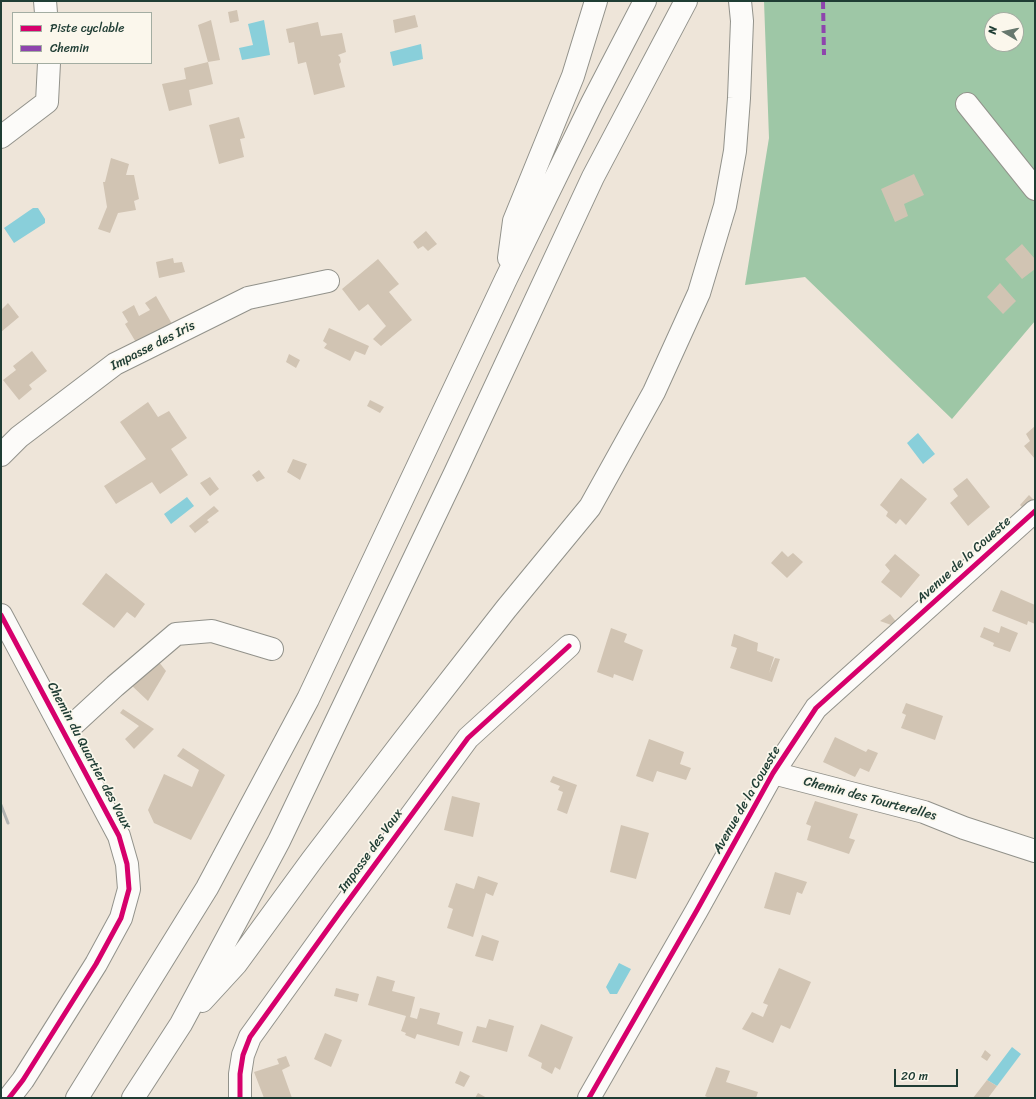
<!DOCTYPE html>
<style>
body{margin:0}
#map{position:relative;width:1036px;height:1099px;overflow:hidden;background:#eee5d9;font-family:Sriracha,sans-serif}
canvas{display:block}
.frame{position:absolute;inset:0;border:2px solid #1f3d34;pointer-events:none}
.legend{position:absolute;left:12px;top:12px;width:140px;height:52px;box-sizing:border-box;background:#fbf7ec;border:1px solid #a3ada2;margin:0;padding:5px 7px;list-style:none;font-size:12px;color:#1f3d34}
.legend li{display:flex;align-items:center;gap:8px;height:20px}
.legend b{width:20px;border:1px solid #a3ada2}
.north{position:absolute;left:984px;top:12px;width:40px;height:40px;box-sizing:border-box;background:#fbf7ec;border:1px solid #a3ada2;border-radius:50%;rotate:279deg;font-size:11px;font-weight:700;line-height:16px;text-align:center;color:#1f3d34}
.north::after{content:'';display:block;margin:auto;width:14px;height:18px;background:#67786e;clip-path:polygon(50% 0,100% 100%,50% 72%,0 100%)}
.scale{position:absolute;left:894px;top:1069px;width:64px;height:18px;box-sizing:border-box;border:2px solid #1f3d34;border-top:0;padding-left:5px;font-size:12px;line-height:14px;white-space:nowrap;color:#1f3d34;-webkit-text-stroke:3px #fbf7ec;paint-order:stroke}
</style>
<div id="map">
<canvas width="1036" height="1099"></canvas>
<div class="frame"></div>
<ul class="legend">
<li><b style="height:5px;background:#d6006c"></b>Piste cyclable</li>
<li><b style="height:5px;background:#8e44ad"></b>Chemin</li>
</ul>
<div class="north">N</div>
<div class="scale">20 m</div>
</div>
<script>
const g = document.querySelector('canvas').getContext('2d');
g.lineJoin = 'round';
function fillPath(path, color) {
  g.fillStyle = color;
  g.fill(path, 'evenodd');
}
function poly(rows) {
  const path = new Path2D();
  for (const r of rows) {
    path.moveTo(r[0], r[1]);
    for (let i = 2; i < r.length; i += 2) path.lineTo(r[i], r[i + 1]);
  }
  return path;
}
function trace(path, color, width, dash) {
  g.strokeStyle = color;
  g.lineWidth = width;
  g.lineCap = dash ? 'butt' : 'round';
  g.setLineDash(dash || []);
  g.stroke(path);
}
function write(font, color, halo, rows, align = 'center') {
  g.font = font + ' Sriracha,sans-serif';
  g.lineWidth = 3.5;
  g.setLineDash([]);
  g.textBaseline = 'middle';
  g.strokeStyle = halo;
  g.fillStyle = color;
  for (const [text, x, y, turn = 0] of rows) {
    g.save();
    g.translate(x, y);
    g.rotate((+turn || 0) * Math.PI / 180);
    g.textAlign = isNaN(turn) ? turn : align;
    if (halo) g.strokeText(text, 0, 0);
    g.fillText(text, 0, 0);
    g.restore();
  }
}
const forest = poly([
 [764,1,1035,1,1035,321,952,419,805,277,745,285,769,138],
 [992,20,1016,20,1016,44,992,44]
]);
const water = poly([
 [264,20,270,55,242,60,239,48,253,45,248,24],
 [421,44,423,59,393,66,390,52],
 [33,208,38,208,45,219,45,223,14,243,4,228],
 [918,433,935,454,923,464,907,443],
 [187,497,194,506,171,524,164,514],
 [619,963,631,969,617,994,610,994,606,987],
 [1012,1047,1021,1054,997,1086,987,1080]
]);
const building = poly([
 [237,10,239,21,230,23,228,12],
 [415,15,418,27,395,33,393,20],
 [211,20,220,60,208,62,198,25],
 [318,22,321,36,342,33,346,52,338,55,340,57,341,62,339,64,345,87,314,95,306,62,298,64,294,42,289,43,286,29],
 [208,62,213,84,189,90,192,105,169,111,162,84,186,79,184,68],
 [239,117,245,138,240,139,244,157,219,164,209,125],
 [111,158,129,164,126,175,134,175,139,199,134,201,136,210,118,213,110,233,98,229,107,207,103,182,105,182],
 [914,174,924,195,904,204,908,216,895,222,881,189],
 [426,231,437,244,428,251,423,246,418,249,413,242],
 [1022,244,1035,259,1035,269,1022,279,1005,259],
 [173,258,174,263,182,262,185,272,159,278,156,262],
 [378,259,399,284,389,292,412,320,381,346,373,339,386,326,368,304,359,311,342,289],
 [1000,283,1016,301,1003,314,987,297],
 [156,296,175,329,140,349,125,324,128,322,122,312,134,305,139,316,150,310,145,303],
 [8,303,19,317,1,332,1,310],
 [329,328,369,346,365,355,355,351,350,361,324,348,327,344,323,341],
 [32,351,47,371,29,385,32,389,19,400,3,380,16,370,13,366],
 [289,354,300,360,296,368,286,362],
 [370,400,384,407,380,413,367,406],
 [148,402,158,417,169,411,187,438,171,449,188,475,160,494,152,482,116,504,104,486,146,459,120,422],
 [1035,426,1035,459,1024,446,1030,441,1026,434],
 [293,459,307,464,300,480,287,472],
 [259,470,265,478,257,482,252,475],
 [210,477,219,489,210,496,200,483],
 [901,478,927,499,906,525,900,519,896,524,886,516,888,512,880,505],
 [967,478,990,507,968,526,950,503,958,496,953,489],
 [1029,495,1035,501,1026,511,1020,505],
 [214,506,219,511,207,520,209,522,195,533,189,526],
 [782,551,788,557,793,553,803,562,787,578,771,563],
 [895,554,920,575,901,598,881,582,890,571,885,565],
 [106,573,145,604,135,618,127,612,114,628,82,604],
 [1001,590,1035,605,1035,624,1028,621,1027,625,992,611],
 [890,614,898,624,894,626,880,621],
 [1001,626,1018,633,1010,652,993,646,994,643,980,637,984,627,999,633],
 [611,628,627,634,624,642,643,650,633,681,614,674,613,678,597,672],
 [734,634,758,643,757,651,774,657,769,673,775,658,780,659,772,682,730,668,737,648,731,646],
 [155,657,166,671,148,701,130,684],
 [906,703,943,716,935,740,901,728,906,715,902,713],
 [123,709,154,729,134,749,125,739,139,726,120,713],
 [835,737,866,752,868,749,878,753,869,772,860,768,855,777,823,762],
 [649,739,684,752,680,764,691,768,686,780,657,771,653,782,636,776],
 [183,748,225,775,191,840,154,823,148,810,164,774,192,787,199,770,177,756],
 [553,776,577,785,567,814,557,810,563,792,558,790,560,786,550,782],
 [452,796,480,803,473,837,444,830],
 [815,801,858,814,849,838,855,840,849,854,807,840,811,826,806,824],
 [621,825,649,833,636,879,610,872],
 [775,872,807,882,802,894,797,892,790,915,764,908],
 [478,876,498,883,493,896,486,893,473,937,447,928,453,909,448,907,456,883,474,889],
 [482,935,499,941,493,961,475,956],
 [779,968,811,982,790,1029,781,1025,773,1043,742,1029,752,1012,763,1017,768,1005,763,1003],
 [377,976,395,981,392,991,415,997,410,1017,417,1019,420,1008,440,1013,437,1024,463,1032,459,1046,417,1034,415,1039,405,1035,406,1033,401,1031,406,1016,368,1005],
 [336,988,359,994,357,1002,334,996],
 [489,1019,514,1026,507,1052,472,1042,477,1026,486,1028],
 [541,1024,573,1037,560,1070,555,1067,552,1074,541,1068,542,1063,528,1056],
 [325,1033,342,1040,331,1067,314,1059],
 [985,1050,991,1055,987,1061,981,1057],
 [286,1056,290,1066,282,1070,292,1098,264,1098,254,1072,279,1064,277,1059],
 [716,1067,730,1071,726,1082,758,1092,756,1098,709,1098,705,1096],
 [460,1071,470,1076,464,1087,455,1083],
 [987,1080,997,1086,988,1098,973,1098],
 [478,1093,487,1098,475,1098]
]);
const minor = poly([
 [45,1,46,13],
 [967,104,1035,189],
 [1,137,47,102,49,63],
 [1,455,19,437,115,364,248,298,328,281],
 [1,615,119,836,127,864,129,889,121,918,96,964,23,1080,9,1098],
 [64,733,115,686,176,634,212,631,272,649],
 [773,773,924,812,964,828,1035,851],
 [240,1098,240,1074,243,1055,250,1037,340,912,468,738,569,646],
 [589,1098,697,910,773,773,816,708,1035,511]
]);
const highway = poly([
 [509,258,514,221,573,76,596,1],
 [202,1001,236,964,312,860,403,741,506,609,590,507,654,392,699,293,725,206,735,151,739,98,742,21,740,1],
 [77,1098,207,888,308,699,506,279,592,103,645,1],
 [133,1098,181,1024,279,841,455,473,593,177,686,1]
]);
const rail = poly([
 [1,805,8,823]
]);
const quiet = poly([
 [823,1,824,55]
]);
const cycleway = poly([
 [1,615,119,836,127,864,129,889,121,918,96,964,23,1080,9,1098],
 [240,1098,240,1074,243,1055,250,1037,340,912,468,738,569,646],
 [589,1098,697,910,773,773,816,708,1035,511]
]);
const streetNames = [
 ["Impasse des Iris",153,346,-27],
 ["Avenue de la Coueste",964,560,-42],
 ["Chemin du Quartier des Vaux",89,756,62],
 ["Chemin des Tourterelles",870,799,15],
 ["Avenue de la Coueste",747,800,-60],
 ["Impasse des Vaux",371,851,-54]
];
fillPath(forest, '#9ec7a6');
fillPath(water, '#89cfda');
fillPath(building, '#d1c4b3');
trace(minor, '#92928b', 24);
trace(highway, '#92928b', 24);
trace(minor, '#fcfbf9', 22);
trace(highway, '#fcfbf9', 22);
trace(rail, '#b3b5b3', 3);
trace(quiet, '#8e44ad', 4, [8, 4]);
trace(cycleway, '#d6006c', 5);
write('13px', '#1f3d34', '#fbf7ec', streetNames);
</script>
